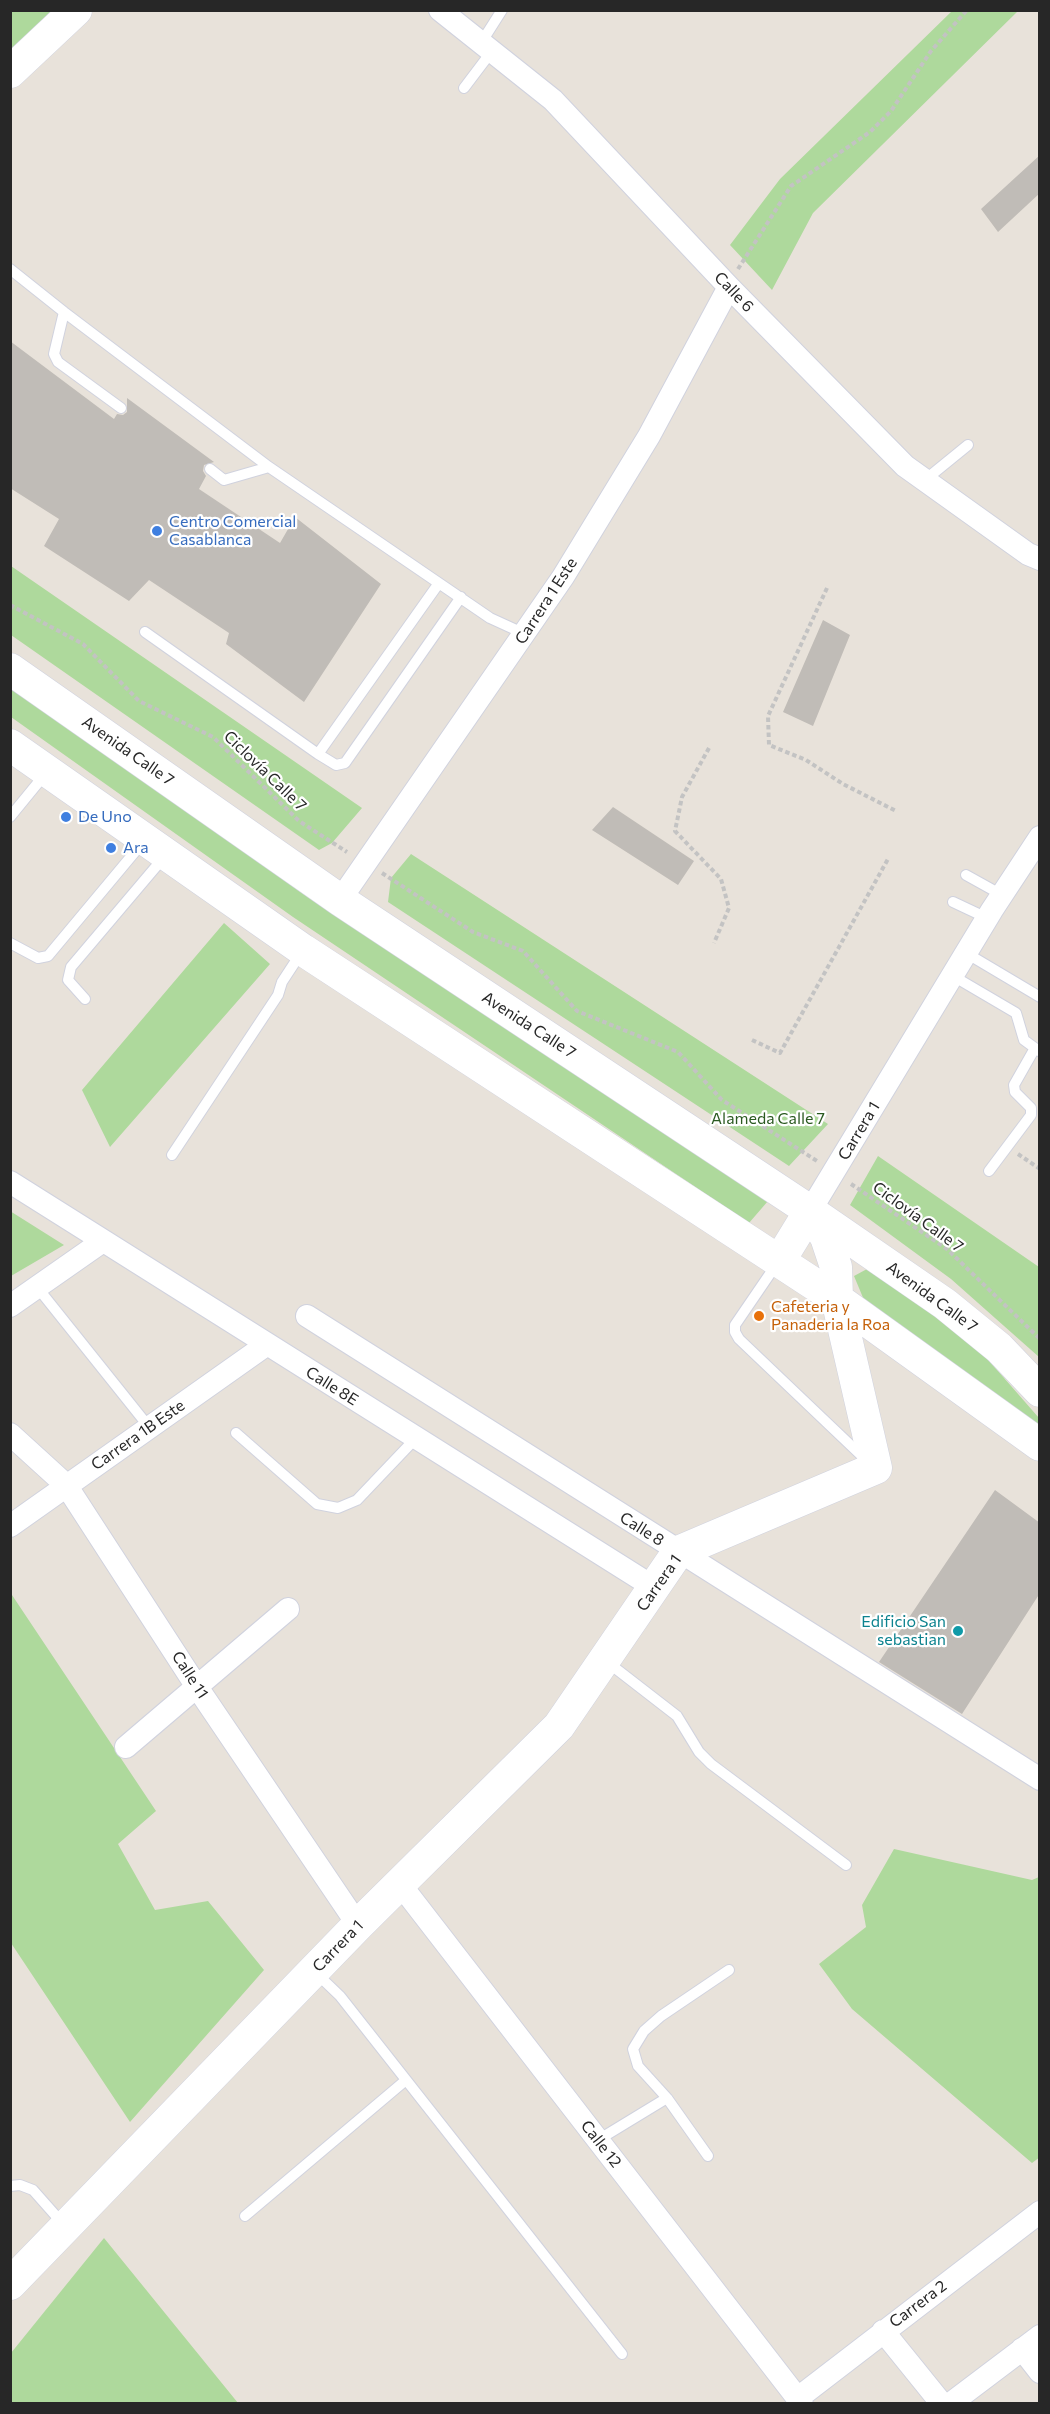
<!DOCTYPE html>
<meta charset="utf-8">
<style>
body{margin:0}
#map{position:relative;width:1050px;height:2414px;overflow:hidden;background:#e8e2da;font-family:Commissioner,sans-serif}
canvas{display:block}
.frame{position:absolute;inset:0;border:12px solid #272727;pointer-events:none}
</style>
<div id="map">
<canvas width="1050" height="2414"></canvas>
<div class="frame"></div>
</div>
<script>
const g = document.querySelector('canvas').getContext('2d');
g.lineJoin = 'round';
function fillPath(path, color) {
  g.fillStyle = color;
  g.fill(path, 'evenodd');
}
function poly(rows) {
  const path = new Path2D();
  for (const r of rows) {
    path.moveTo(r[0], r[1]);
    for (let i = 2; i < r.length; i += 2) path.lineTo(r[i], r[i + 1]);
  }
  return path;
}
function trace(path, color, width, dash) {
  g.strokeStyle = color;
  g.lineWidth = width;
  g.lineCap = dash ? 'butt' : 'round';
  g.setLineDash(dash || []);
  g.stroke(path);
}
function write(font, color, halo, rows, align = 'center') {
  g.font = font + ' Commissioner,sans-serif';
  g.lineWidth = 4.5;
  g.setLineDash([]);
  g.textBaseline = 'middle';
  g.strokeStyle = halo;
  g.fillStyle = color;
  for (const [text, x, y, turn = 0] of rows) {
    g.save();
    g.translate(x, y);
    g.rotate((+turn || 0) * Math.PI / 180);
    g.textAlign = isNaN(turn) ? turn : align;
    if (halo) g.strokeText(text, 0, 0);
    g.fillText(text, 0, 0);
    g.restore();
  }
}
const green = poly([
 [11,11,54,11,11,51],
 [952,11,1018,11,813,213,772,290,730,245,780,179],
 [10,566,11,566,362,808,332,843,319,850,11,635],
 [11,687,309,898,768,1201,749,1223,293,917,11,717],
 [411,854,828,1124,789,1166,388,902,391,878],
 [224,923,270,964,110,1147,82,1090],
 [878,1156,1039,1267,1039,1357,951,1279,850,1205],
 [10,1211,64,1245,11,1276,10,1276],
 [867,1269,970,1339,1039,1418,1039,1427,864,1300,854,1276],
 [10,1592,156,1811,118,1844,155,1910,208,1901,264,1970,130,2122,11,1943],
 [894,1849,1032,1880,1039,1877,1040,2157,1032,2163,852,2009,819,1964,866,1927,862,1905],
 [104,2238,238,2403,11,2403,11,2353]
]);
const building = poly([
 [1040,155,1040,193,998,232,981,209],
 [10,341,114,419,117,414,123,415,127,412,127,398,214,462,204,465,203,471,206,476,199,489,280,543,295,517,381,584,304,702,226,644,229,633,149,580,129,601,44,546,59,519,10,488],
 [823,620,850,635,813,726,783,712],
 [613,807,694,861,678,885,592,830],
 [995,1490,1040,1523,1040,1593,962,1714,879,1662]
]);
const path = poly([
 [738,269,791,186,870,132,891,111,931,51,967,10],
 [827,588,768,716,769,745,806,760,843,784,896,811],
 [10,605,83,644,139,701,213,737,299,821,347,852],
 [709,748,682,797,675,831,721,879,729,908,714,943],
 [382,873,473,932,523,951,577,1011,678,1052,722,1100,817,1161],
 [752,1040,780,1053,888,859],
 [1018,1154,1040,1169],
 [851,1184,947,1249,1040,1339]
]);
const lane = poly([
 [481,43,502,10],
 [464,88,492,51],
 [10,269,64,312,269,467,490,618,525,634],
 [64,312,54,354,58,362,121,408],
 [210,469,224,480,269,467],
 [925,480,968,445],
 [439,583,318,754,336,765,345,763,461,597],
 [145,632,318,754],
 [10,817,46,773],
 [966,875,1002,895],
 [953,902,987,918],
 [10,943,38,958,48,956,144,841],
 [966,953,1040,997],
 [953,976,1016,1013,1024,1040,1039,1051],
 [85,999,68,980,71,967,165,856],
 [172,1155,278,995,282,982,301,953],
 [989,1171,1031,1115,1031,1108,1015,1092,1014,1085,1035,1048],
 [778,1262,735,1325,735,1332,739,1339,864,1458],
 [37,1287,149,1427],
 [236,1433,317,1504,338,1508,357,1500,416,1438],
 [606,1661,677,1716,699,1752,711,1764,846,1865],
 [316,1973,340,1996,622,2354],
 [598,2140,667,2098],
 [708,2156,667,2098,638,2066,633,2049,644,2031,661,2016,729,1970],
 [10,2186,20,2185,33,2190,64,2225],
 [245,2216,406,2080]
]);
const street = poly([
 [440,10,553,100,729,287,905,466,1028,554,1040,559],
 [340,900,563,577,649,436,729,287],
 [10,1182,655,1588],
 [810,1211,992,910,1040,837],
 [10,1306,103,1241],
 [307,1316,1040,1779],
 [10,1434,66,1485,197,1687,358,1925],
 [10,1526,266,1345],
 [126,1747,288,1609],
 [400,1884,802,2404],
 [883,2331,942,2404],
 [1022,2349,1040,2372],
 [798,2398,1040,2212],
 [950,2404,1040,2336]
]);
const secondary = poly([
 [10,72,76,10],
 [10,669,340,900,810,1211,945,1304,999,1348,1040,1391],
 [10,745,303,950,837,1299,1040,1445],
 [780,1260,810,1211],
 [10,2284,358,1925,559,1726,678,1552,876,1468,837,1299,836,1267,826,1237,810,1211]
]);
const markers = [
 [157,531,6,"#3f7fe0"],
 [66,817,6,"#3f7fe0"],
 [111,848,6,"#3f7fe0"],
 [759,1316,6,"#e8710a"],
 [958,1631,6,"#0f9aa8"]
];
const streetNames = [
 ["Calle 6",734,292,46],
 ["Carrera 1 Este",546,601,-57],
 ["Avenida Calle 7",128,751,35],
 ["Ciclovía Calle 7",265,771,44],
 ["Avenida Calle 7",529,1025,33],
 ["Carrera 1",859,1131,-59],
 ["Ciclovía Calle 7",918,1217,36],
 ["Avenida Calle 7",932,1297,36],
 ["Calle 8E",332,1386,32],
 ["Carrera 1B Este",138,1435,-35],
 ["Calle 8",642,1529,32],
 ["Carrera 1",659,1583,-55],
 ["Calle 11",190,1675,57],
 ["Carrera 1",338,1946,-46],
 ["Calle 12",601,2144,52],
 ["Carrera 2",918,2304,-37]
];
const shopNames = [
 ["Centro Comercial",169,522],
 ["Casablanca",169,540],
 ["De Uno",78,817],
 ["Ara",123,848]
];
const parkNames = [
 ["Alameda Calle 7",768,1119]
];
const foodNames = [
 ["Cafeteria y",771,1307],
 ["Panaderia la Roa",771,1325]
];
const cultureNames = [
 ["Edificio San",946,1622],
 ["sebastian",946,1640]
];
fillPath(green, '#aed99c');
fillPath(building, '#c0bcb7');
trace(lane, '#d0d2de', 12);
trace(street, '#d0d2de', 24);
trace(secondary, '#d0d2de', 33);
trace(path, '#c3c3c3', 4, [4.5, 3]);
trace(lane, '#fff', 10);
trace(street, '#fff', 22);
trace(secondary, '#fff', 32);
for (const [x, y, r, color] of markers) {
  const dot = new Path2D();
  dot.arc(x, y, r, 0, 2 * Math.PI);
  g.fillStyle = color;
  g.fill(dot);
  trace(dot, '#fff', 2);
}
write('16px', '#272727', '#fff', streetNames);
write('16px', '#366cbe', '#fff', shopNames, 'left');
write('16px', '#2b5a21', '#fff', parkNames);
write('16px', '#c56008', '#fff', foodNames, 'left');
write('16px', '#0d838f', '#fff', cultureNames, 'right');
</script>
